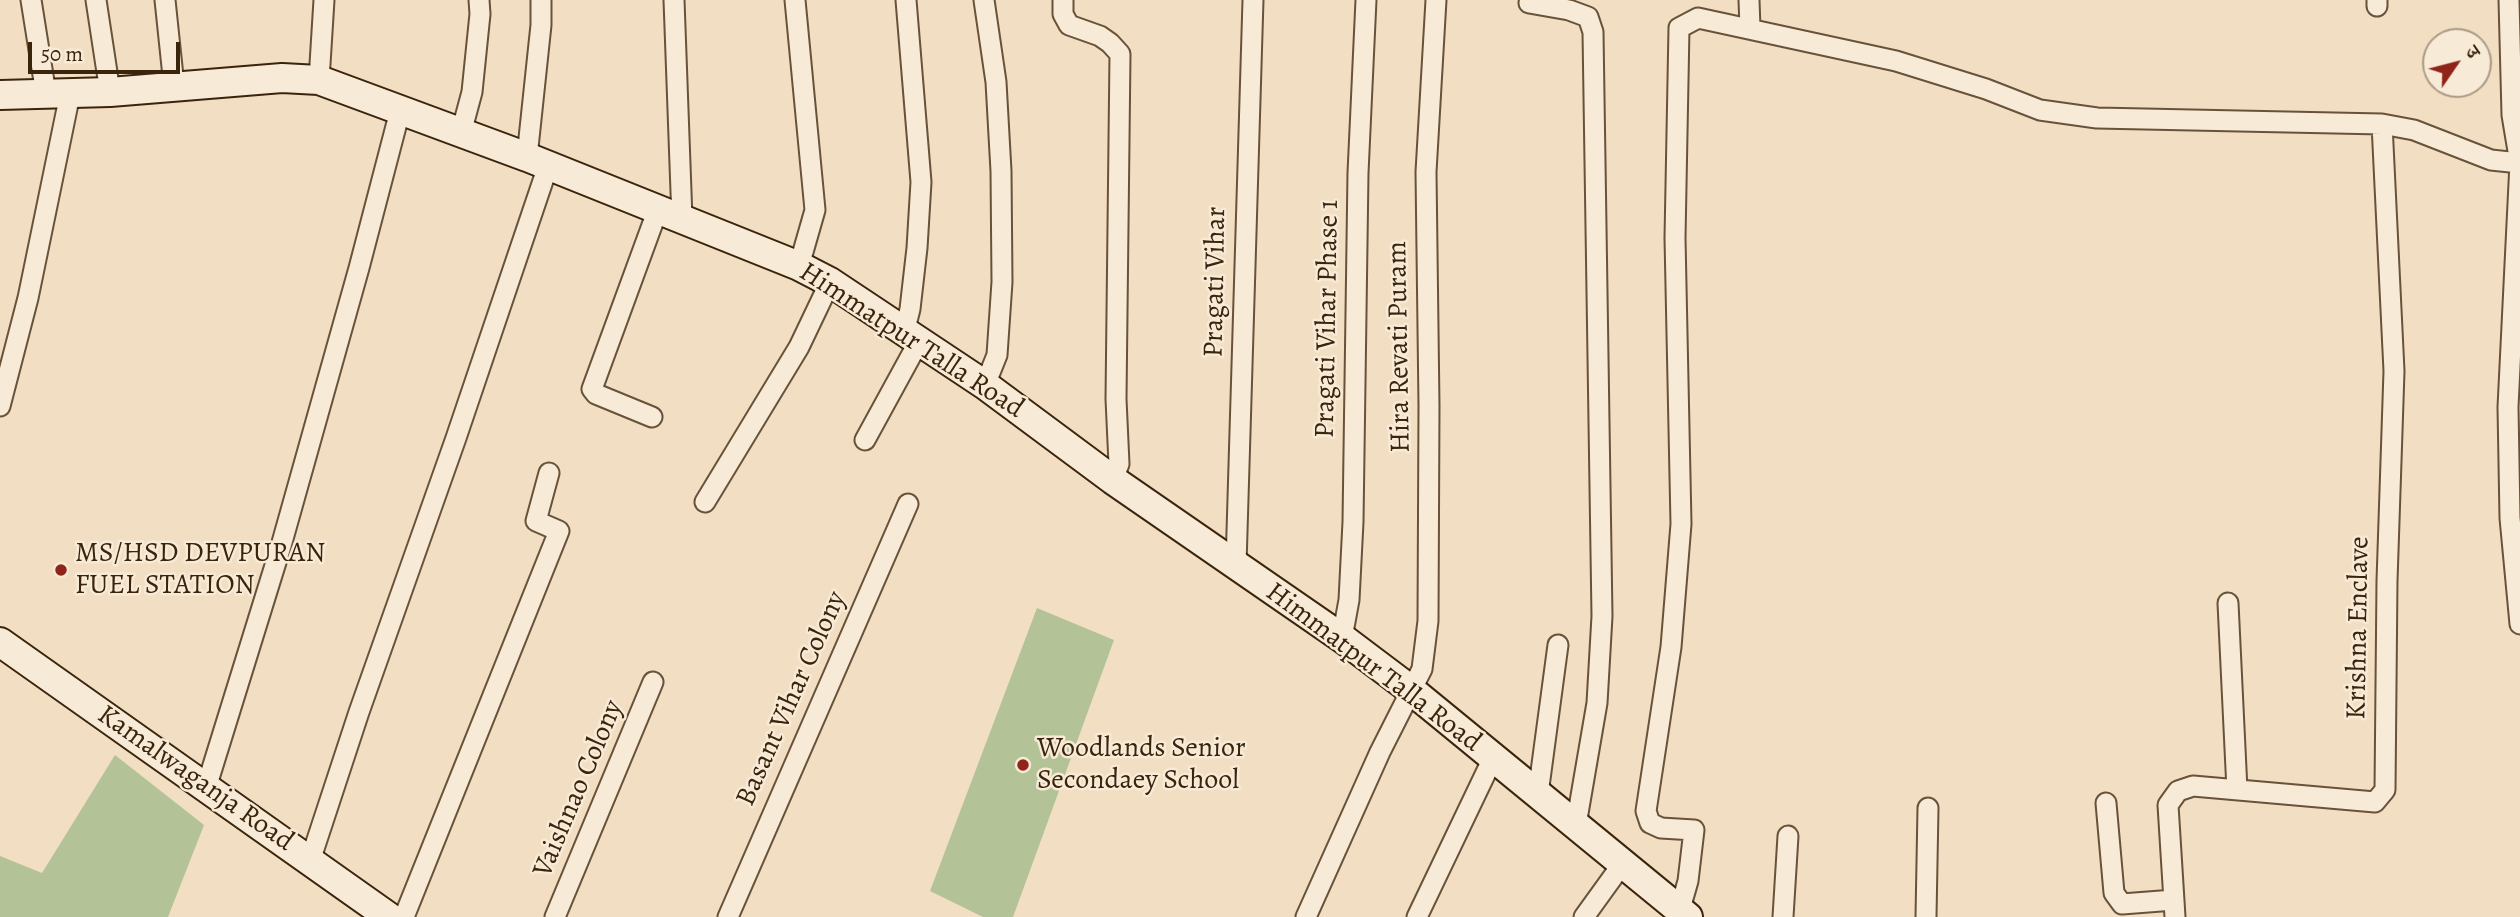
<!DOCTYPE html>
<meta charset="utf-8">
<style>
body{margin:0}
#map{position:relative;width:2520px;height:917px;overflow:hidden;background:#f2dec2;font-family:Alegreya,"Noto Serif Devanagari",serif}
canvas{display:block}
.north{position:absolute;left:2422px;top:28px;width:70px;height:70px;box-sizing:border-box;background:#f7ead7;border:2px solid #ab9b86;border-radius:50%;rotate:55deg;font-size:19px;font-weight:700;line-height:28px;text-align:center;color:#3a240c}
.north::after{content:'';display:block;margin:auto;width:24px;height:32px;background:#8f2418;clip-path:polygon(50% 0,100% 100%,50% 72%,0 100%)}
.scale{position:absolute;left:28px;top:42px;width:152px;height:32px;box-sizing:border-box;border:4px solid #3a240c;border-top:0;padding-left:9px;font-size:21px;line-height:24px;white-space:nowrap;color:#3a240c;-webkit-text-stroke:5px #f7ead7;paint-order:stroke}
</style>
<div id="map">
<canvas width="2520" height="917"></canvas>
<div class="north">उ</div>
<div class="scale">50 m</div>
</div>
<script>
const g = document.querySelector('canvas').getContext('2d');
g.lineJoin = 'round';
function fillPath(path, color) {
  g.fillStyle = color;
  g.fill(path, 'evenodd');
}
function poly(rows) {
  const path = new Path2D();
  for (const r of rows) {
    path.moveTo(r[0], r[1]);
    for (let i = 2; i < r.length; i += 2) path.lineTo(r[i], r[i + 1]);
  }
  return path;
}
function trace(path, color, width, dash) {
  g.strokeStyle = color;
  g.lineWidth = width;
  g.lineCap = dash ? 'butt' : 'round';
  g.setLineDash(dash || []);
  g.stroke(path);
}
function write(font, color, halo, rows, align = 'center') {
  g.font = font + ' Alegreya,serif';
  g.lineWidth = 5;
  g.setLineDash([]);
  g.textBaseline = 'middle';
  g.strokeStyle = halo;
  g.fillStyle = color;
  for (const [text, x, y, turn = 0] of rows) {
    g.save();
    g.translate(x, y);
    g.rotate((+turn || 0) * Math.PI / 180);
    g.textAlign = isNaN(turn) ? turn : align;
    if (halo) g.strokeText(text, 0, 0);
    g.fillText(text, 0, 0);
    g.restore();
  }
}
const green = poly([
 [1037,608,1114,640,1013,917,983,917,930,891],
 [115,755,204,825,168,917,0,917,0,856,42,873]
]);
const street = poly([
 [31,0,46,94],
 [96,0,110,92],
 [165,0,174,86],
 [674,0,682,219],
 [795,0,815,210,799,266],
 [984,0,996,82,1001,171,1002,282,997,355,985,385],
 [1063,0,1063,14,1069,25,1100,36,1110,43,1120,54,1116,399,1119,464,1113,480],
 [1749,0,1750,28],
 [2377,0,2377,6],
 [2509,0,2512,115,2520,163,2508,407,2510,518,2520,624],
 [1529,3,1569,10,1588,17,1593,32,1602,616,1597,703,1576,825],
 [319,80,324,0],
 [461,133,472,92,480,14,479,0],
 [527,157,541,25,541,0],
 [904,333,910,309,917,248,921,182,906,0],
 [0,406,28,298,70,94],
 [652,417,596,394,592,389,658,209],
 [865,440,918,343],
 [705,502,799,347,830,282],
 [1236,565,1253,0],
 [2228,603,2237,790],
 [1342,638,1349,600,1353,522,1358,173,1366,0],
 [206,788,281,546,359,268,400,111],
 [1538,794,1558,645],
 [2106,803,2114,893,2122,904,2174,900],
 [310,861,359,712,456,438,548,166],
 [1680,909,1688,881,1694,830,1661,828,1650,823,1646,811,1671,647,1681,524,1675,238,1679,28,1698,18,1896,61,1986,89,2040,110,2097,118,2382,124,2414,130,2491,160,2520,163],
 [404,917,559,531,536,521,549,473],
 [555,917,653,682],
 [728,917,908,504],
 [1306,917,1380,752,1422,669,1428,621,1429,406,1426,172,1436,0],
 [1417,917,1493,758],
 [1584,917,1623,863],
 [1783,917,1788,836],
 [1926,917,1928,808],
 [2175,917,2168,805,2178,791,2193,786,2375,802,2385,790,2387,581,2394,371,2382,124]
]);
const secondary = poly([
 [0,95,110,92,282,78,319,80,527,157,799,266,830,282,985,385,1113,480,1342,638,1411,690,1688,917],
 [0,642,389,917]
]);
const markers = [
 [61,570,7,"#8f2418"],
 [1023,765,7,"#8f2418"]
];
const streetNames = [
 ["Pragati Vihar",1216,282,-89],
 ["Pragati Vihar Phase 1",1328,319,-89],
 ["Himmatpur Talla Road",911,341,33],
 ["Hira Revati Puram",1400,347,-91],
 ["Krishna Enclave",2359,628,-89],
 ["Himmatpur Talla Road",1373,668,37],
 ["Basant Vihar Colony",792,699,-66],
 ["Kamalwaganja Road",195,779,35],
 ["Vaishnao Colony",579,789,-67]
];
const poiNames = [
 ["MS/HSD DEVPURAN",75,554],
 ["FUEL STATION",75,586],
 ["Woodlands Senior",1037,749],
 ["Secondaey School",1037,781]
];
fillPath(green, '#b4c298');
trace(street, '#68523a', 23);
trace(secondary, '#3a240c', 32);
trace(street, '#f7ead7', 19);
trace(secondary, '#f7ead7', 28);
for (const [x, y, r, color] of markers) {
  const dot = new Path2D();
  dot.arc(x, y, r, 0, 2 * Math.PI);
  g.fillStyle = color;
  g.fill(dot);
  trace(dot, '#f7ead7', 2.5);
}
write('28px', '#3a240c', '#f7ead7', streetNames);
write('28px', '#3a240c', '#f7ead7', poiNames, 'left');
</script>
